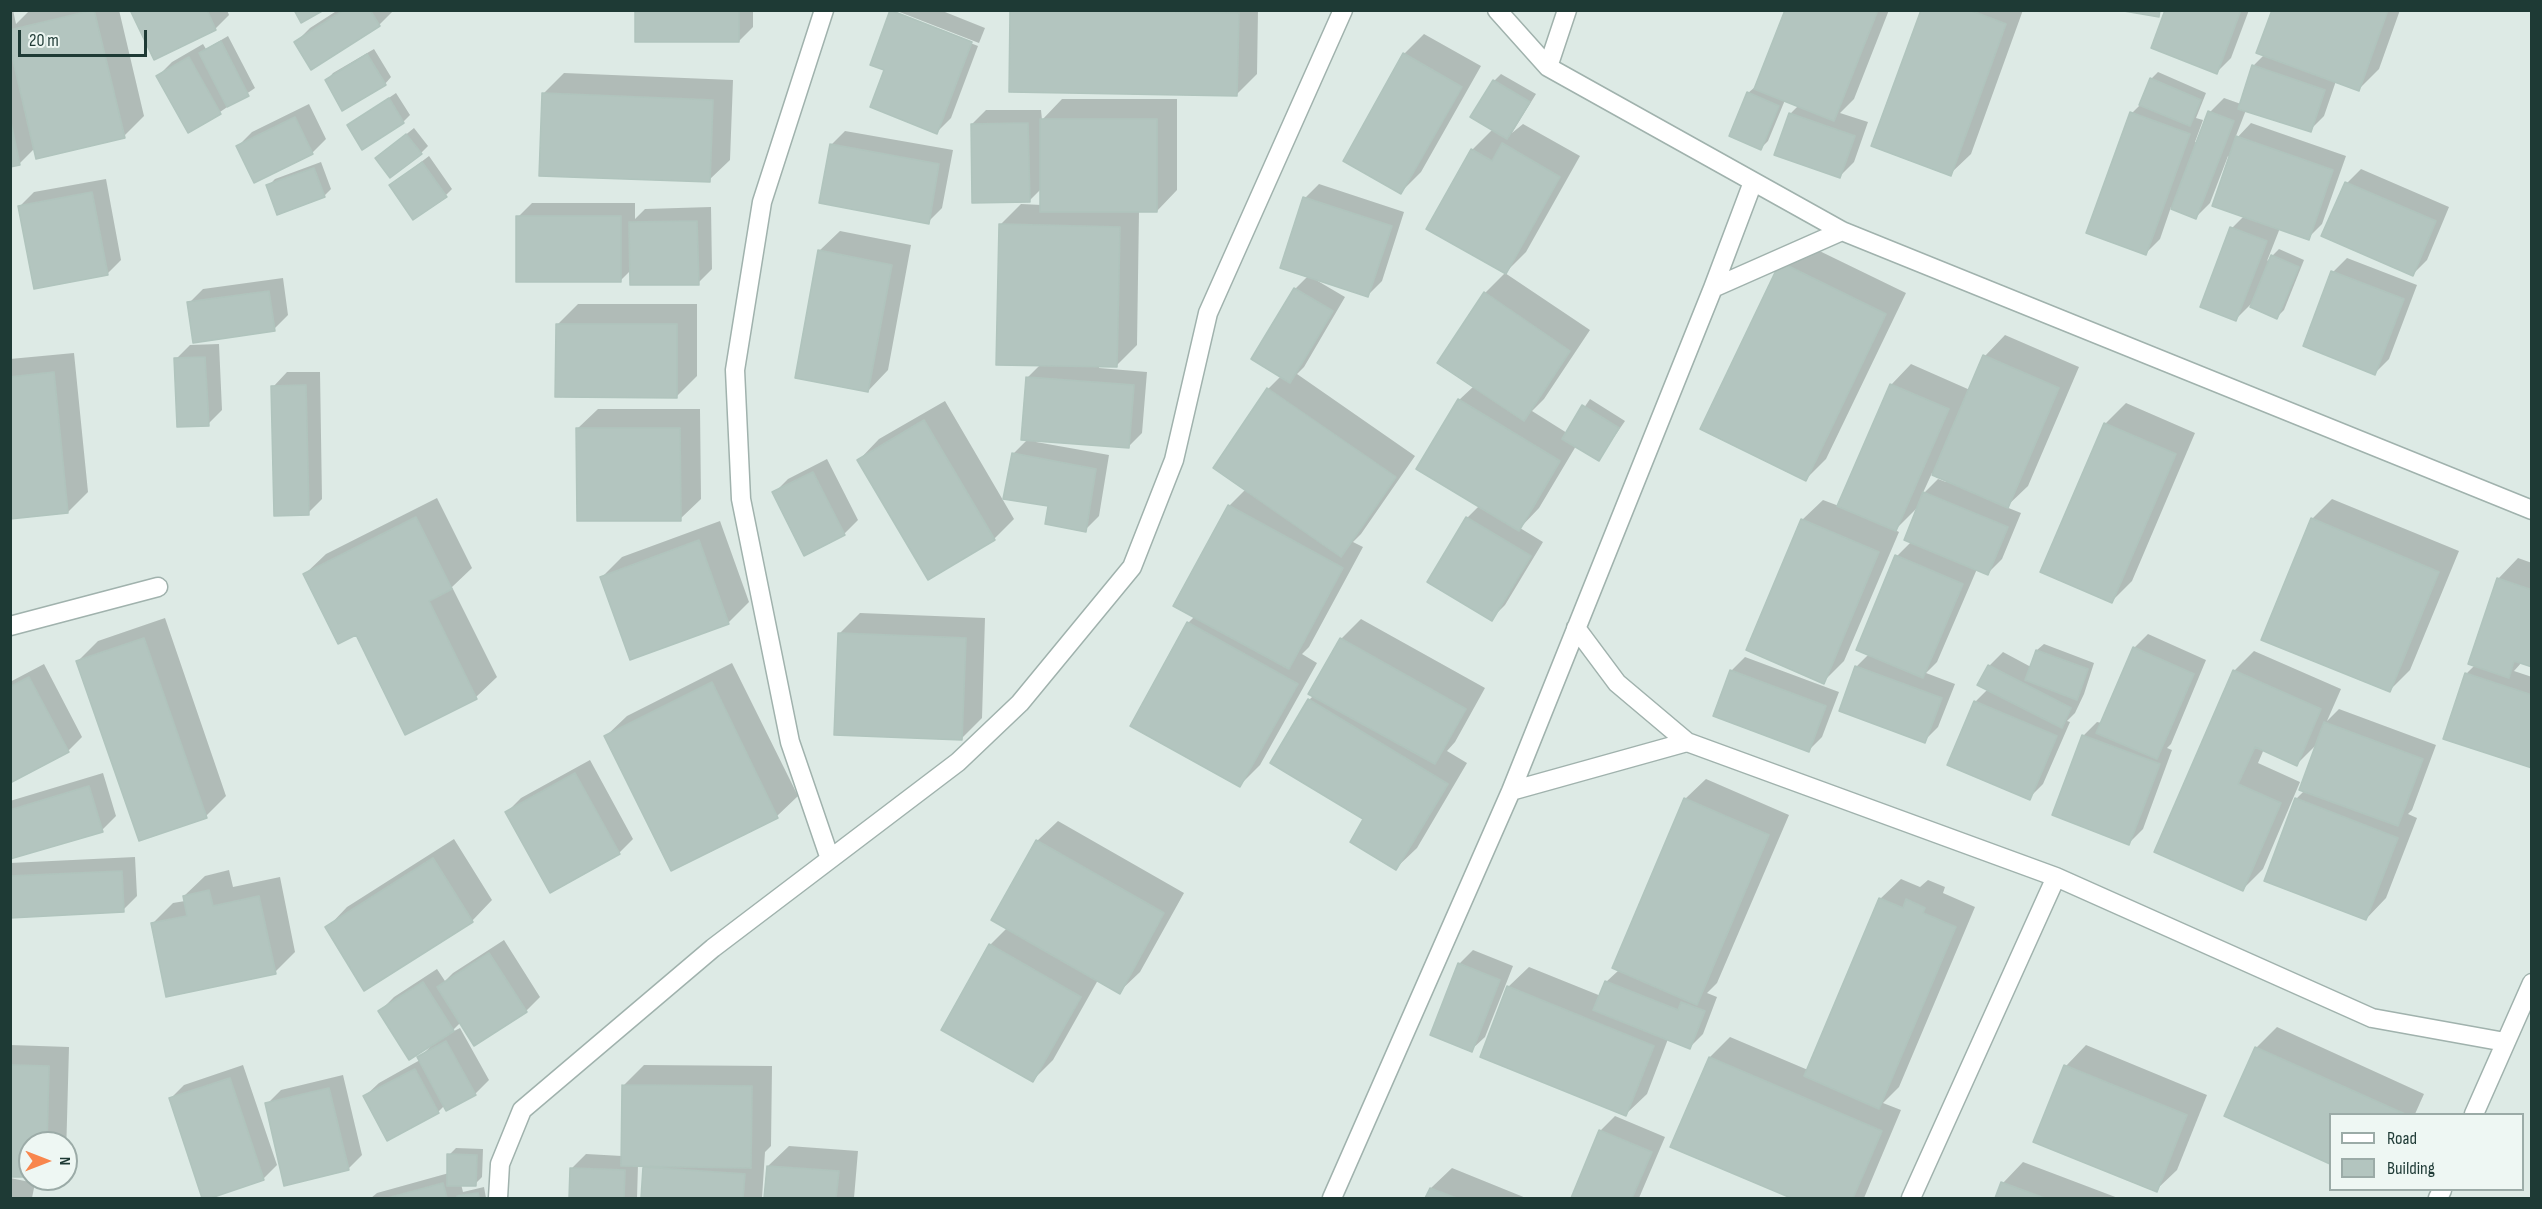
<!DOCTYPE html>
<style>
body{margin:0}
#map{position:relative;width:2542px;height:1209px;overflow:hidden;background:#ddeae5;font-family:"Sofia Sans Condensed",sans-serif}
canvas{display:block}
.frame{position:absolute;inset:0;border:12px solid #1e3a35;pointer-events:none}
.legend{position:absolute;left:2329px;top:1113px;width:195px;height:78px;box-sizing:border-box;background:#eef7f3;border:2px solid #9baba7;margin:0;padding:8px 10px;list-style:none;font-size:18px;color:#1e3a35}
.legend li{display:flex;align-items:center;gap:12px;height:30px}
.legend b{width:30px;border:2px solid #9baba7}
.north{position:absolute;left:18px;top:1131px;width:60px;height:60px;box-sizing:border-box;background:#eef7f3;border:2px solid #9baba7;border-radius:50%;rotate:90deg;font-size:16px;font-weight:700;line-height:24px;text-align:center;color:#1e3a35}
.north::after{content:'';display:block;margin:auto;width:21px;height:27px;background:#f8864d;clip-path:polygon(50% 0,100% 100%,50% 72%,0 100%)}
.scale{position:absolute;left:18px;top:30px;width:129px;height:27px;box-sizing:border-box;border:3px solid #1e3a35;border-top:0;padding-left:8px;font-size:18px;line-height:21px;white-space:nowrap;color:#1e3a35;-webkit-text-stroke:4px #eef7f3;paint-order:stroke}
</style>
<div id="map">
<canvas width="2542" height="1209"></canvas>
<div class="frame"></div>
<ul class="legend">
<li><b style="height:8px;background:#fff"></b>Road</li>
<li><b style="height:16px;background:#b3c5bf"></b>Building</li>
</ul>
<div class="north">N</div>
<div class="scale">20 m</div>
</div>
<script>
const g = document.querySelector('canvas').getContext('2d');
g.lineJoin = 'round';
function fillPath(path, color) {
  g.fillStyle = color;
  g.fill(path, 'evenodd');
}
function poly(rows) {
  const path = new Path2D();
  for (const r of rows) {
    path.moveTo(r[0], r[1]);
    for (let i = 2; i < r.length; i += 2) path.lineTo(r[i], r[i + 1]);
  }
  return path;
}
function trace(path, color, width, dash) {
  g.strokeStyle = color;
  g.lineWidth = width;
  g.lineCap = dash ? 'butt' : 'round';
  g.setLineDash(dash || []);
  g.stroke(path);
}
const shadow = poly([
 [10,10,13,10,16,24,30,10,119,10,144,116,124,136,35,148,19,164,10,166],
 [132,10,227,10,229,15,215,29],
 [338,10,392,10,393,11,379,25,296,42,310,28],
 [636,10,753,10,753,27,739,41],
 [892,10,940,10,985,28,979,43,897,11,897,14,978,46,951,118,937,132,886,70,872,64],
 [1012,10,1258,10,1257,74,1237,94],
 [1786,10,1889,10,1854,99,1840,113,1868,122,1854,162,1840,176,1790,114,1799,105,1785,100,1768,141,1761,148,1748,93,1755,87],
 [1922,10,2023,10,1971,154,1950,174],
 [2167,10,2249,10,2231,58,2217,72],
 [2273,10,2400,10,2379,69,2359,89,2336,81,2324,116,2310,130,2246,110,2234,141,2251,123,2346,156,2322,224,2308,238,2280,228,2267,261,2279,249,2304,260,2284,310,2277,317,2254,301,2236,319,2232,228,2244,216,2230,157,2228,156,2210,203,2196,217,2171,207,2160,239,2146,253,2132,113,2141,104,2151,79,2158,72,2206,93,2196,118,2203,120,2195,142,2198,143,2210,112,2224,98,2241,104,2253,66,2265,54],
 [1424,34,1481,66,1421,172,1400,193,1404,54],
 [228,36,255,88,220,112,158,76,172,62,203,44,206,49],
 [374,49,391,77,385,84,327,80,333,73],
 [564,73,733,80,730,160,709,180,543,94],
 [1501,74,1536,94,1512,133,1523,124,1580,156,1526,252,1506,272,1472,150,1493,129,1472,117,1494,81],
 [396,93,410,115,403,122,349,125],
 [1062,99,1177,99,1177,190,1157,211,1139,211,1137,345,1116,366,1099,366,1099,368,1147,372,1142,433,1128,447,1037,440,1036,442,1109,455,1099,516,1085,530,1050,505,1013,454,1028,439,1027,378,1041,364,1000,225,1021,204,1042,205,1042,188,1029,201,972,124,986,110,1041,110,1042,120],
 [309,104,326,139,312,153,238,146,252,132],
 [414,128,428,146,421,153,377,158],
 [845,131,953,150,942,208,928,222,831,145],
 [429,156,452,189,446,195,391,185],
 [321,162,331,189,324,196,268,186,275,179],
 [2361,169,2449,207,2427,260,2413,274,2323,236,2347,183],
 [106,179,121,260,107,274,20,206,34,192],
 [1319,184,1404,212,1382,281,1368,295,1316,280,1345,297,1304,367,1297,374,1415,456,1361,534,1353,542,1363,547,1309,647,1302,654,1317,663,1260,765,1240,785,1188,623,1195,616,1229,506,1246,489,1215,468,1268,389,1281,376,1295,289,1308,276,1305,198],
 [532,203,635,203,635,219,645,209,711,207,712,269,698,283,631,270,621,280,518,217],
 [840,231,911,245,888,370,868,391,819,251],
 [1801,242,1906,293,1826,459,1806,479,1781,263],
 [2347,258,2417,285,2389,359,2375,373,2333,272],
 [1505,273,1590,330,1544,399,1532,411,1567,433,1590,399,1625,421,1599,459,1576,446,1539,508,1520,528,1543,542,1505,605,1491,619,1467,518,1480,505,1459,400,1474,386,1485,293],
 [283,278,288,315,274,329,189,303,203,289],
 [578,304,697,304,697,376,677,396,558,324],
 [2005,335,2079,367,2028,486,2006,507,2021,513,2002,559,1988,573,1977,569,1937,662,1926,673,1955,684,1938,727,1924,741,1856,667,1869,654,1897,556,1911,542,1919,506,1895,530,1899,532,1844,661,1823,682,1802,520,1823,500,1839,506,1891,385,1911,364,1970,390,1985,356],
 [1932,473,1947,480,1946,482,1938,479,1922,495],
 [219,344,222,410,208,424,176,359,190,345],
 [74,353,88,492,68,512,10,518,10,359],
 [287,372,320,372,322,499,308,513,273,387],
 [945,401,1014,519,994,539,859,460,879,439],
 [2126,403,2195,433,2132,581,2112,601,2105,424],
 [598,409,700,409,701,499,680,519,577,429],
 [827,459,858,520,844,534,774,493,788,479],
 [437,498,472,568,452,587,497,677,476,697,406,733,357,633,305,574,326,554],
 [2332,499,2459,551,2410,670,2390,690,2312,519],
 [720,521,749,602,728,623,602,577,622,557],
 [2518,558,2532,563,2532,665,2522,662,2514,671,2532,677,2532,766,2466,674,2475,665,2498,579],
 [860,613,985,618,982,718,961,739,839,634],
 [165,618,226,796,206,816,78,661,98,641],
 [1361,619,1485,688,1455,742,1447,751,1467,763,1417,848,1396,868,1365,819,1309,700,1314,695,1341,639],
 [2148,634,2206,660,2171,744,2167,748,2172,750,2143,829,2129,843,2054,814,2083,736,2097,722,2102,723,2134,648],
 [2044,644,2094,663,2084,694,2075,713,2067,721,2070,722,2043,784,2029,798,1975,702,1988,689,1989,666,2003,652,2031,667,2037,650],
 [2254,651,2341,689,2327,721,2339,709,2436,745,2412,810,2408,814,2417,818,2386,898,2366,919,2296,799,2305,790,2318,743,2297,764,2264,749,2258,763,2300,782,2263,869,2242,890,2156,852,2234,671],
 [1745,657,1839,692,1822,737,1808,751,1731,671],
 [732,663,798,796,777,816,672,869,606,736,627,716],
 [44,664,82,737,68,751,10,782,10,682],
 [590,760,633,839,619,853,507,812,521,798],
 [103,773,116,816,102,830,10,858,10,801],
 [1706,779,1789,815,1717,983,1707,993,1717,997,1703,1034,1689,1048,1668,1039,1647,1094,1626,1114,1508,987,1529,967,1601,996,1606,982,1619,970,1685,799],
 [1058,821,1184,893,1140,972,1119,992,1098,980,1053,1060,1033,1080,943,1029,990,945,1007,928,1037,841],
 [454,839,492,900,472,921,327,928,347,907],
 [135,857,137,896,123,910,10,916,10,863],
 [229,870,233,887,280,877,295,952,275,972,152,924,173,903,185,901,184,896,205,876],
 [1901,879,1920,887,1928,880,1945,887,1943,893,1975,907,1899,1087,1883,1103,1901,1110,1864,1198,1795,1198,1672,1146,1710,1057,1730,1037,1808,1070,1880,899],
 [504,940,540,997,526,1011,461,1022,450,1033,460,1028,489,1080,475,1094,445,1105,438,1112,365,1096,379,1083,420,1060,419,1058,430,1047,380,1011,394,997,437,969,445,981,453,973],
 [1473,950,1513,966,1485,1037,1471,1050,1459,964],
 [2277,1027,2424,1094,2415,1114,2330,1114,2330,1163,2226,1115,2257,1047],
 [10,1045,69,1047,66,1156,66,1143,30,1143,30,1176,10,1175],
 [2086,1045,2207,1095,2177,1170,2156,1190,2066,1066],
 [243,1065,277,1165,263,1179,204,1198,170,1099,184,1085],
 [644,1065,772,1066,771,1146,765,1152,762,1198,643,1198,645,1165,638,1165,637,1198,571,1198,572,1168,586,1154,622,1156,624,1085],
 [343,1075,362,1155,348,1169,267,1104,281,1090],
 [1615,1116,1665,1137,1639,1198,1572,1198,1601,1130],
 [789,1146,858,1151,854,1198,766,1198,768,1166],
 [456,1148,483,1149,482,1177,475,1184,461,1184,463,1192,484,1187,486,1198,371,1198,377,1193,449,1173,449,1155],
 [2023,1162,2118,1198,1997,1198,2003,1183],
 [1452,1168,1526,1198,1427,1198,1431,1188],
 [10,1178,35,1183,32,1198,10,1198]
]);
const building = poly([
 [94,10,125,138,36,159,10,47,10,30,94,10],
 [130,10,207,10,216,30,154,60,130,10],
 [294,10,324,10,301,23,294,10],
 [344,10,370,10,380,26,311,70,294,42,344,10],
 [635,10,739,10,739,42,635,42,635,10],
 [890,10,972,42,937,134,870,107,884,70,870,65,890,10],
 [1010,10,1239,13,1237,96,1009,92,1010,10],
 [1785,10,1878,10,1834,121,1754,89,1785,10],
 [1921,10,1969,10,2006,24,1951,176,1871,146,1921,10],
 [2118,10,2160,10,2159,17,2118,10],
 [2165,10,2241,10,2217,74,2151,48,2165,10],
 [2272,10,2388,10,2359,91,2256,53,2272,10],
 [221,41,249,96,227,107,199,53,221,41],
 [1403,53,1462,87,1401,194,1343,161,1403,53],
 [367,54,386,85,342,111,325,80,367,54],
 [189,57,221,114,188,133,156,76,189,57],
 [2252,65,2325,90,2311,132,2238,109,2252,65],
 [2150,78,2201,100,2190,126,2139,105,2150,78],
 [1493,80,1530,102,1507,139,1470,117,1493,80],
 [1747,92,1779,106,1761,150,1729,136,1747,92],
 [542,93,713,100,710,182,539,176,542,93],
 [389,98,404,123,362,150,347,125,389,98],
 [2208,111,2234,121,2196,219,2171,209,2208,111],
 [2130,112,2190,134,2146,255,2086,233,2130,112],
 [1789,113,1855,136,1840,178,1774,155,1789,113],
 [295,117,313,154,254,183,236,146,295,117],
 [10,118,20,165,10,167,10,118],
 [1040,119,1157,119,1157,212,1040,212,1040,119],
 [1028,123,1030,202,972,203,971,124,1028,123],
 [406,134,422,154,390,178,375,158,406,134],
 [2236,136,2333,170,2309,240,2212,206,2236,136],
 [1502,143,1560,177,1506,274,1426,229,1471,149,1492,161,1502,143],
 [830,144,939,164,929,224,819,203,830,144],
 [422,162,447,197,413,220,389,185,422,162],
 [314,168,325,197,277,215,266,185,314,168],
 [2345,182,2436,221,2413,276,2321,236,2345,182],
 [92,192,108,275,34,289,18,206,92,192],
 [1303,197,1392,226,1368,297,1280,268,1303,197],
 [516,216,621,216,621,282,516,282,516,216],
 [697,221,699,285,630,285,629,222,697,221],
 [999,224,1120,227,1117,367,996,365,999,224],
 [2230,227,2267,241,2236,321,2200,307,2230,227],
 [818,250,892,265,868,392,795,378,818,250],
 [2271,255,2299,267,2277,319,2250,307,2271,255],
 [1780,262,1886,314,1806,481,1700,429,1780,262],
 [2331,271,2404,299,2375,375,2303,346,2331,271],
 [1294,288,1333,311,1290,383,1251,359,1294,288],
 [269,291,275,331,193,343,187,302,269,291],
 [1484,292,1570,351,1524,421,1437,363,1484,292],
 [556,324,677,324,677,398,555,397,556,324],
 [1983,355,2059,388,2008,508,1932,475,1983,355],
 [205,357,209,426,177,427,174,358,205,357],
 [54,372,68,513,10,519,10,377,54,372],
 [1026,377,1134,385,1129,448,1021,440,1026,377],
 [1890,384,1949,409,1896,531,1837,506,1890,384],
 [306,385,309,515,274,516,271,386,306,385],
 [1267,388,1396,477,1341,557,1213,468,1267,388],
 [1458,399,1560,461,1519,531,1416,469,1458,399],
 [1582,405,1619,428,1599,461,1562,439,1582,405],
 [924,420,995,540,928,580,857,460,924,420],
 [2104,423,2176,454,2112,603,2040,572,2104,423],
 [576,428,680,428,681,521,577,521,576,428],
 [1012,453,1096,469,1086,532,1045,524,1048,506,1003,499,1012,453],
 [813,472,845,535,804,556,772,492,813,472],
 [1923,492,2008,527,1988,575,1904,540,1923,492],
 [1228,505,1343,568,1289,669,1173,606,1228,505],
 [416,517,452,589,429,601,477,699,405,735,356,635,338,644,303,574,416,517],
 [1466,517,1531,556,1492,621,1427,582,1466,517],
 [2311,518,2439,572,2390,692,2261,640,2311,518],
 [1801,519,1879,552,1824,684,1746,650,1801,519],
 [699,540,729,624,630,660,600,577,699,540],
 [1895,555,1963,584,1923,678,1856,650,1895,555],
 [2497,578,2532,590,2532,667,2514,661,2509,678,2468,664,2497,578],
 [1187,622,1298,684,1240,787,1130,726,1187,622],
 [838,633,966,638,962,740,834,735,838,633],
 [144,638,207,818,139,841,76,661,144,638],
 [1340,638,1466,709,1435,764,1308,694,1340,638],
 [2133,647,2194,674,2157,759,2096,733,2133,647],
 [2036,650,2088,669,2077,700,2025,680,2036,650],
 [1988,665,2071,708,2062,728,1977,685,1988,665],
 [1855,666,1942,698,1925,743,1839,711,1855,666],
 [1730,670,1826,706,1809,752,1713,716,1730,670],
 [2233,670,2321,709,2297,766,2255,747,2238,784,2281,803,2243,891,2154,852,2233,670],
 [2465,673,2532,695,2532,768,2443,739,2465,673],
 [29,677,69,752,10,783,10,687,29,677],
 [712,682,778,818,671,871,604,736,712,682],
 [1308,699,1448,784,1396,870,1350,842,1363,819,1270,763,1308,699],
 [1974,701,2057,736,2030,800,1947,765,1974,701],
 [2324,722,2423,759,2398,826,2299,790,2324,722],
 [2082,735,2160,764,2129,845,2052,815,2082,735],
 [575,773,620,854,550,893,505,812,575,773],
 [89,786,103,832,10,859,10,810,89,786],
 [1684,798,1769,835,1697,1005,1612,968,1684,798],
 [2295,798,2398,838,2366,920,2264,881,2295,798],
 [1036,840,1164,913,1120,994,991,920,1036,840],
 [433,858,473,922,364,991,325,927,433,858],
 [122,871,124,912,10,918,10,876,122,871],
 [209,890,213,906,259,896,276,974,166,997,151,923,187,916,183,896,209,890],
 [1879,898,1903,908,1906,899,1925,908,1923,913,1956,927,1879,1109,1804,1076,1879,898],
 [989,944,1081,997,1033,1082,941,1030,989,944],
 [489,953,527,1012,474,1046,437,987,489,953],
 [1458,963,1500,980,1472,1052,1430,1035,1458,963],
 [1605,981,1678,1010,1681,1002,1705,1011,1690,1049,1593,1010,1605,981],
 [423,982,454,1031,409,1060,378,1011,423,982],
 [1507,986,1654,1046,1626,1116,1480,1057,1507,986],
 [446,1041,476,1095,446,1111,417,1057,446,1041],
 [2255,1047,2405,1114,2330,1114,2330,1164,2224,1116,2255,1047],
 [1709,1057,1882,1131,1853,1198,1791,1198,1670,1147,1709,1057],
 [10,1065,49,1066,47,1143,30,1143,30,1177,10,1177,10,1065],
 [2064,1065,2187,1115,2157,1192,2033,1142,2064,1065],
 [415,1069,439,1113,387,1141,363,1096,415,1069],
 [230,1078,264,1180,211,1198,202,1198,169,1098,230,1078],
 [622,1085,752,1086,751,1168,621,1166,622,1085],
 [329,1088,349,1170,284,1186,265,1103,329,1088],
 [1599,1130,1652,1152,1632,1198,1571,1198,1599,1130],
 [447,1154,477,1155,476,1186,447,1186,447,1154],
 [767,1166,839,1171,836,1198,764,1198,767,1166],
 [643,1167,745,1174,743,1198,641,1198,643,1167],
 [570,1168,625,1170,624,1198,569,1198,570,1168],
 [2001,1182,2044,1198,1995,1198,2001,1182],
 [443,1183,447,1198,388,1198,443,1183],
 [1430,1188,1456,1198,1425,1198,1430,1188],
 [478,1193,479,1198,457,1198,457,1196,478,1193]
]);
const minor = poly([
 [824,10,762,202,735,370,741,499,790,742,830,859],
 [1497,10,1548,67,1842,231,2532,510],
 [1548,67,1567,10],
 [1713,288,1842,231],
 [10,626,158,587],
 [1576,628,1617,683,1687,742,2056,877,2372,1018,2505,1042],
 [1511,791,1687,742],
 [2474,1114,2532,983],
 [498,1198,500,1164,522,1110,713,948,958,762,1020,703,1132,567,1174,460,1208,313,1343,10],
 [1332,1198,1511,791,1713,288,1753,182],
 [1911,1198,2056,877],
 [2438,1198,2442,1190]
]);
fillPath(shadow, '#0003');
fillPath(building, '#b3c5bf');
trace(building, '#b0c4bd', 1.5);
trace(minor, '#a0b2ad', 21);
trace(minor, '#fff', 18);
</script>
